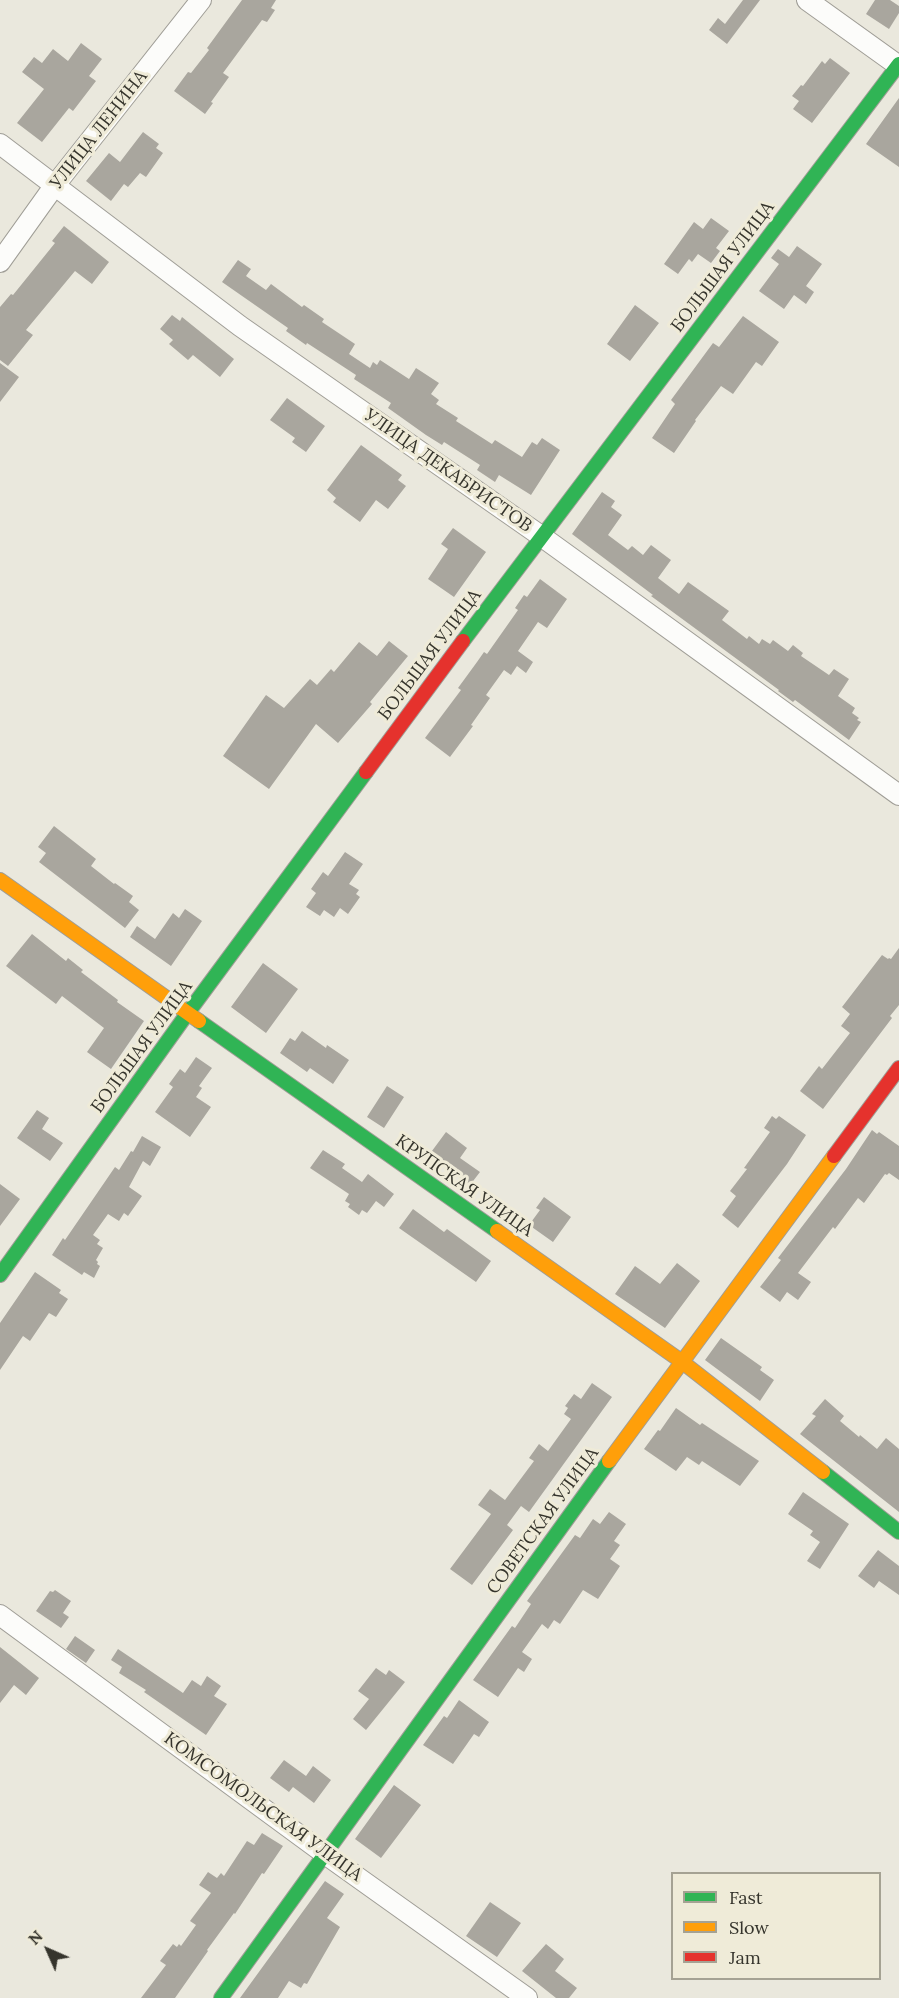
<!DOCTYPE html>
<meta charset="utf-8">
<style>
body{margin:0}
#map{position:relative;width:899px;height:1998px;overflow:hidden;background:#eae8dd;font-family:Lora,serif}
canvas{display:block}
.legend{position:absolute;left:671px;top:1872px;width:210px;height:108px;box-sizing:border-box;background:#efebd8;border:2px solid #a5a293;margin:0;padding:8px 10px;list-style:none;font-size:18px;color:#35342c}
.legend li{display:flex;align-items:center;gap:12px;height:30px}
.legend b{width:30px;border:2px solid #a5a293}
.north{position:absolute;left:18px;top:1920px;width:60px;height:60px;-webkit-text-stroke:4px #efebd8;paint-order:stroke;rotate:315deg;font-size:16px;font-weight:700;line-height:24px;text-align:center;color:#35342c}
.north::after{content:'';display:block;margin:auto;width:21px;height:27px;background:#35342c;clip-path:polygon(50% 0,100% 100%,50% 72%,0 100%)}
</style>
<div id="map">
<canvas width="899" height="1998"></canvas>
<ul class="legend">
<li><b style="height:8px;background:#30b455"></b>Fast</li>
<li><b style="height:8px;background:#ff9f0a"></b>Slow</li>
<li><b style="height:8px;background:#e5322d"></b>Jam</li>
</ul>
<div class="north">N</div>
</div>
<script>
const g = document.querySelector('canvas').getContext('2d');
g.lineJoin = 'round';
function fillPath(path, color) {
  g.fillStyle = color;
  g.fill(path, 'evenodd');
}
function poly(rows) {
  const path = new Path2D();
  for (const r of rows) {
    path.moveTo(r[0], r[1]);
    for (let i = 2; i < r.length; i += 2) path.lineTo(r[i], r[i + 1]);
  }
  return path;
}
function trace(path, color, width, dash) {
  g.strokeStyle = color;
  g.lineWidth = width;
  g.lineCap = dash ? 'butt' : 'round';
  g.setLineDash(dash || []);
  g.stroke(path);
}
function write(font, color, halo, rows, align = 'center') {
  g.font = font + ' Lora,serif';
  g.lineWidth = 6;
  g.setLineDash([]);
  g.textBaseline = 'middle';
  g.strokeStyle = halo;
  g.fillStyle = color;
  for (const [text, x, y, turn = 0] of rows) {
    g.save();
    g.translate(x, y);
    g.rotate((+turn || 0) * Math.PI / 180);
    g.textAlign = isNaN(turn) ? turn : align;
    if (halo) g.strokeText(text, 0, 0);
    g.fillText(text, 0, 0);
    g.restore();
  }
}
const building = poly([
 [242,0,276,0,271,8,275,10,267,22,262,20,223,73,229,77,211,102,213,103,205,114,174,91,188,72,191,73,209,50,207,48],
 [743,0,760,0,727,44,709,30,718,18,725,24],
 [875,0,890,0,899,6,899,13,889,29,866,14],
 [81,43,102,59,89,76,96,81,73,111,69,108,42,142,17,123,44,89,22,72,34,57,42,63,53,49,68,61],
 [830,58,850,73,812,123,793,109,799,101,792,96,801,85,803,86,822,61,825,64],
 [899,98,899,167,866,144],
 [143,132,159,144,156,148,163,153,146,177,140,173,128,187,124,184,111,201,86,181,109,153,120,162],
 [711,218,729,231,716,248,720,251,711,263,698,254,692,262,689,259,678,274,664,264,694,222,703,229],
 [64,226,109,262,92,284,75,271,26,330,33,335,8,366,0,360,0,307,11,294,13,295,55,243,52,241],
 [797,246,822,264,806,286,814,292,806,304,794,295,784,309,759,291,779,264,771,258,778,249,789,257],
 [238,260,251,269,246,276,266,290,271,284,302,307,304,305,324,319,322,322,355,344,349,354,370,368,373,362,377,365,380,360,409,379,416,368,439,383,431,394,439,400,436,404,458,418,456,421,492,444,495,440,522,457,532,442,537,445,542,438,560,450,531,495,499,475,495,482,477,470,480,465,444,442,442,445,426,435,388,408,391,403,354,379,356,375,307,343,306,345,286,331,288,328,222,282],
 [635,305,659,323,630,361,607,344],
 [172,315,180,321,182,317,234,359,220,377,193,355,188,360,169,344,173,340,160,329],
 [743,316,779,342,762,366,756,362,733,394,721,386,695,420,696,421,674,453,652,438,675,404,671,400,713,343,719,347],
 [0,363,19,377,0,402],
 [287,398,325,426,306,452,292,442,295,438,270,420],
 [361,445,402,475,398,480,406,486,388,509,376,500,360,522,333,502,336,498,327,490],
 [602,492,615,501,611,507,622,515,608,535,628,550,632,546,643,555,651,545,671,560,658,578,679,594,688,582,729,611,722,620,747,639,749,636,759,644,762,639,770,644,773,640,788,651,793,645,803,653,801,656,829,675,834,669,849,679,838,696,855,708,852,713,859,718,857,720,861,722,849,740,795,700,793,702,778,691,779,690,651,596,653,595,572,534],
 [453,528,486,552,454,597,428,579,448,549,441,544],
 [540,579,567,599,547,628,538,622,518,651,533,662,526,673,517,666,511,675,504,670,486,695,490,698,471,725,473,726,450,757,425,738,461,690,458,688,477,662,484,652,487,654,518,610,515,608,524,595,527,597],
 [389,641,408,656,370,702,372,704,338,743,316,724,269,789,223,756,266,695,284,708,310,679,317,685,331,669,334,672,359,642,377,656],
 [54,826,96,859,91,866,114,884,115,883,133,896,129,902,139,910,125,928,39,862,46,853,38,847],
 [345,852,363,864,349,884,359,890,356,894,360,897,348,914,340,908,334,917,324,910,320,916,306,907,316,893,311,889,323,872,328,876],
 [185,909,202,921,171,966,130,937,137,926,155,939,173,913,179,918],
 [32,934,66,961,68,958,83,970,81,972,118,1000,117,1002,144,1021,111,1069,87,1052,104,1028,62,996,56,1004,6,966],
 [899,948,899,1005,890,1016,892,1018,823,1109,800,1091,819,1066,822,1069,850,1033,841,1026,850,1014,842,1007,882,955,888,959,889,958,891,959],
 [263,963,298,989,266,1033,231,1007],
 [302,1031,326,1048,327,1045,349,1060,333,1084,310,1068,307,1072,280,1053,290,1038,295,1041],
 [196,1057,212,1068,199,1086,202,1088,196,1097,211,1107,190,1137,155,1112,173,1087,169,1084,180,1069,185,1073],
 [387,1086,404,1097,384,1128,367,1117],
 [37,1110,49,1118,42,1129,63,1143,50,1161,17,1138],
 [772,1116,776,1119,779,1116,806,1135,787,1164,738,1228,722,1215,736,1196,730,1191,747,1169,744,1168,770,1132,764,1128],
 [872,1130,877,1134,879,1132,899,1146,899,1180,889,1173,887,1175,885,1174,864,1203,858,1198,835,1229,833,1227,798,1273,811,1282,798,1300,787,1292,780,1302,760,1287,781,1260,778,1258,846,1169],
 [446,1132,467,1148,460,1158,480,1172,470,1185,429,1155],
 [142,1136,161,1147,150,1166,143,1161,129,1187,142,1196,128,1216,124,1213,119,1221,108,1214,93,1235,100,1240,97,1244,103,1248,96,1260,98,1262,97,1264,100,1266,94,1278,84,1272,82,1275,52,1255,63,1238,65,1240,115,1167,119,1170,131,1151,133,1152],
 [323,1150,345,1164,342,1168,362,1182,368,1174,394,1194,384,1207,376,1201,367,1213,362,1210,359,1215,348,1207,350,1204,345,1201,349,1194,310,1168],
 [0,1184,20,1199,0,1226],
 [544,1197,571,1217,553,1242,529,1225,540,1210,536,1208],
 [413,1209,444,1232,447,1229,491,1261,476,1282,399,1228],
 [677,1263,700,1281,665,1328,615,1294,635,1266,660,1284],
 [35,1272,61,1290,59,1293,68,1299,56,1317,49,1313,30,1341,23,1336,0,1370,0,1323],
 [721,1338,762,1367,760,1370,774,1380,760,1401,705,1360],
 [592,1383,612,1397,529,1512,521,1506,507,1525,513,1530,472,1585,450,1569,491,1514,478,1505,490,1489,505,1500,534,1461,529,1458,539,1444,548,1451,571,1419,564,1414,568,1408,565,1406,574,1394,581,1399],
 [825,1399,844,1416,840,1421,859,1437,860,1435,877,1449,886,1438,899,1449,899,1512,800,1434,816,1416,812,1414],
 [676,1408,700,1425,702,1423,759,1461,740,1486,702,1461,699,1465,687,1457,676,1471,644,1449,658,1430,660,1431],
 [803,1492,849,1524,820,1569,807,1561,820,1542,810,1535,813,1531,788,1514],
 [609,1512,626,1524,614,1541,620,1545,610,1559,620,1566,598,1599,583,1590,560,1624,554,1620,548,1629,542,1624,522,1652,532,1659,524,1672,518,1668,498,1697,473,1680,512,1626,515,1628,531,1604,527,1601,575,1535,580,1538,593,1519,600,1524],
 [878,1550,899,1566,899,1595,879,1581,874,1588,858,1576],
 [55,1590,71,1601,63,1613,69,1617,61,1628,36,1611,50,1591,53,1592],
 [75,1636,95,1650,86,1663,66,1649],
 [0,1647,39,1678,26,1695,14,1685,0,1703],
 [118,1649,183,1693,192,1680,201,1686,207,1676,221,1686,214,1696,227,1704,206,1735,144,1692,146,1690,119,1673,122,1667,111,1660],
 [376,1668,386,1675,389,1670,405,1682,366,1730,353,1719,369,1699,358,1691],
 [459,1700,489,1722,479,1737,474,1734,453,1764,423,1745,444,1716,447,1718],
 [284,1760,306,1776,313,1766,331,1780,314,1803,293,1787,289,1792,270,1778],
 [394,1785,421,1805,381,1858,355,1839],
 [262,1833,283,1846,264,1874,262,1873,235,1914,234,1913,207,1950,208,1951,175,1998,141,1998,166,1965,160,1961,173,1944,177,1947,179,1944,181,1946,196,1925,190,1921,211,1893,199,1885,208,1872,217,1878,221,1873,224,1876,247,1841,254,1845],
 [325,1881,344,1894,327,1918,340,1927,307,1984,304,1983,301,1988,289,1981,278,1998,240,1998],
 [490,1902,521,1923,497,1957,466,1936],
 [546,1944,564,1959,555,1971,577,1988,569,1998,556,1998,522,1971]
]);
const street = poly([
 [807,0,899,66],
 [0,144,240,326,541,536,899,795],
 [0,262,55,185,201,0],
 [0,1615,325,1854,527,1998]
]);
const fast = poly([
 [463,641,899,64],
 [199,1021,497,1231],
 [0,1275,187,1014,366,772],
 [823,1472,899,1532],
 [221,1998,609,1461]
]);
const slow = poly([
 [0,880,199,1021],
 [497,1231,681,1361,823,1472],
 [609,1461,834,1156]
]);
const jam = poly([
 [366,772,463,641],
 [834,1156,899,1068]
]);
const streetNames = [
 ["УЛИЦА ЛЕНИНА",99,130,-52],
 ["БОЛЬШАЯ УЛИЦА",723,267,-53],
 ["УЛИЦА ДЕКАБРИСТОВ",448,471,35],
 ["БОЛЬШАЯ УЛИЦА",430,655,-53],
 ["БОЛЬШАЯ УЛИЦА",142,1047,-54],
 ["КРУПСКАЯ УЛИЦА",464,1186,35],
 ["СОВЕТСКАЯ УЛИЦА",543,1521,-54],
 ["КОМСОМОЛЬСКАЯ УЛИЦА",263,1807,36]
];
fillPath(building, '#a9a69e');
trace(street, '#9f9d96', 22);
trace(fast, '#9f9d96', 16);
trace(slow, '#9f9d96', 16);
trace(jam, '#9f9d96', 16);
trace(street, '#fcfcfa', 20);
trace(fast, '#30b455', 14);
trace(slow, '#ff9f0a', 14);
trace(jam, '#e5322d', 14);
write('18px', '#35342c', '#efebd8', streetNames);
</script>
